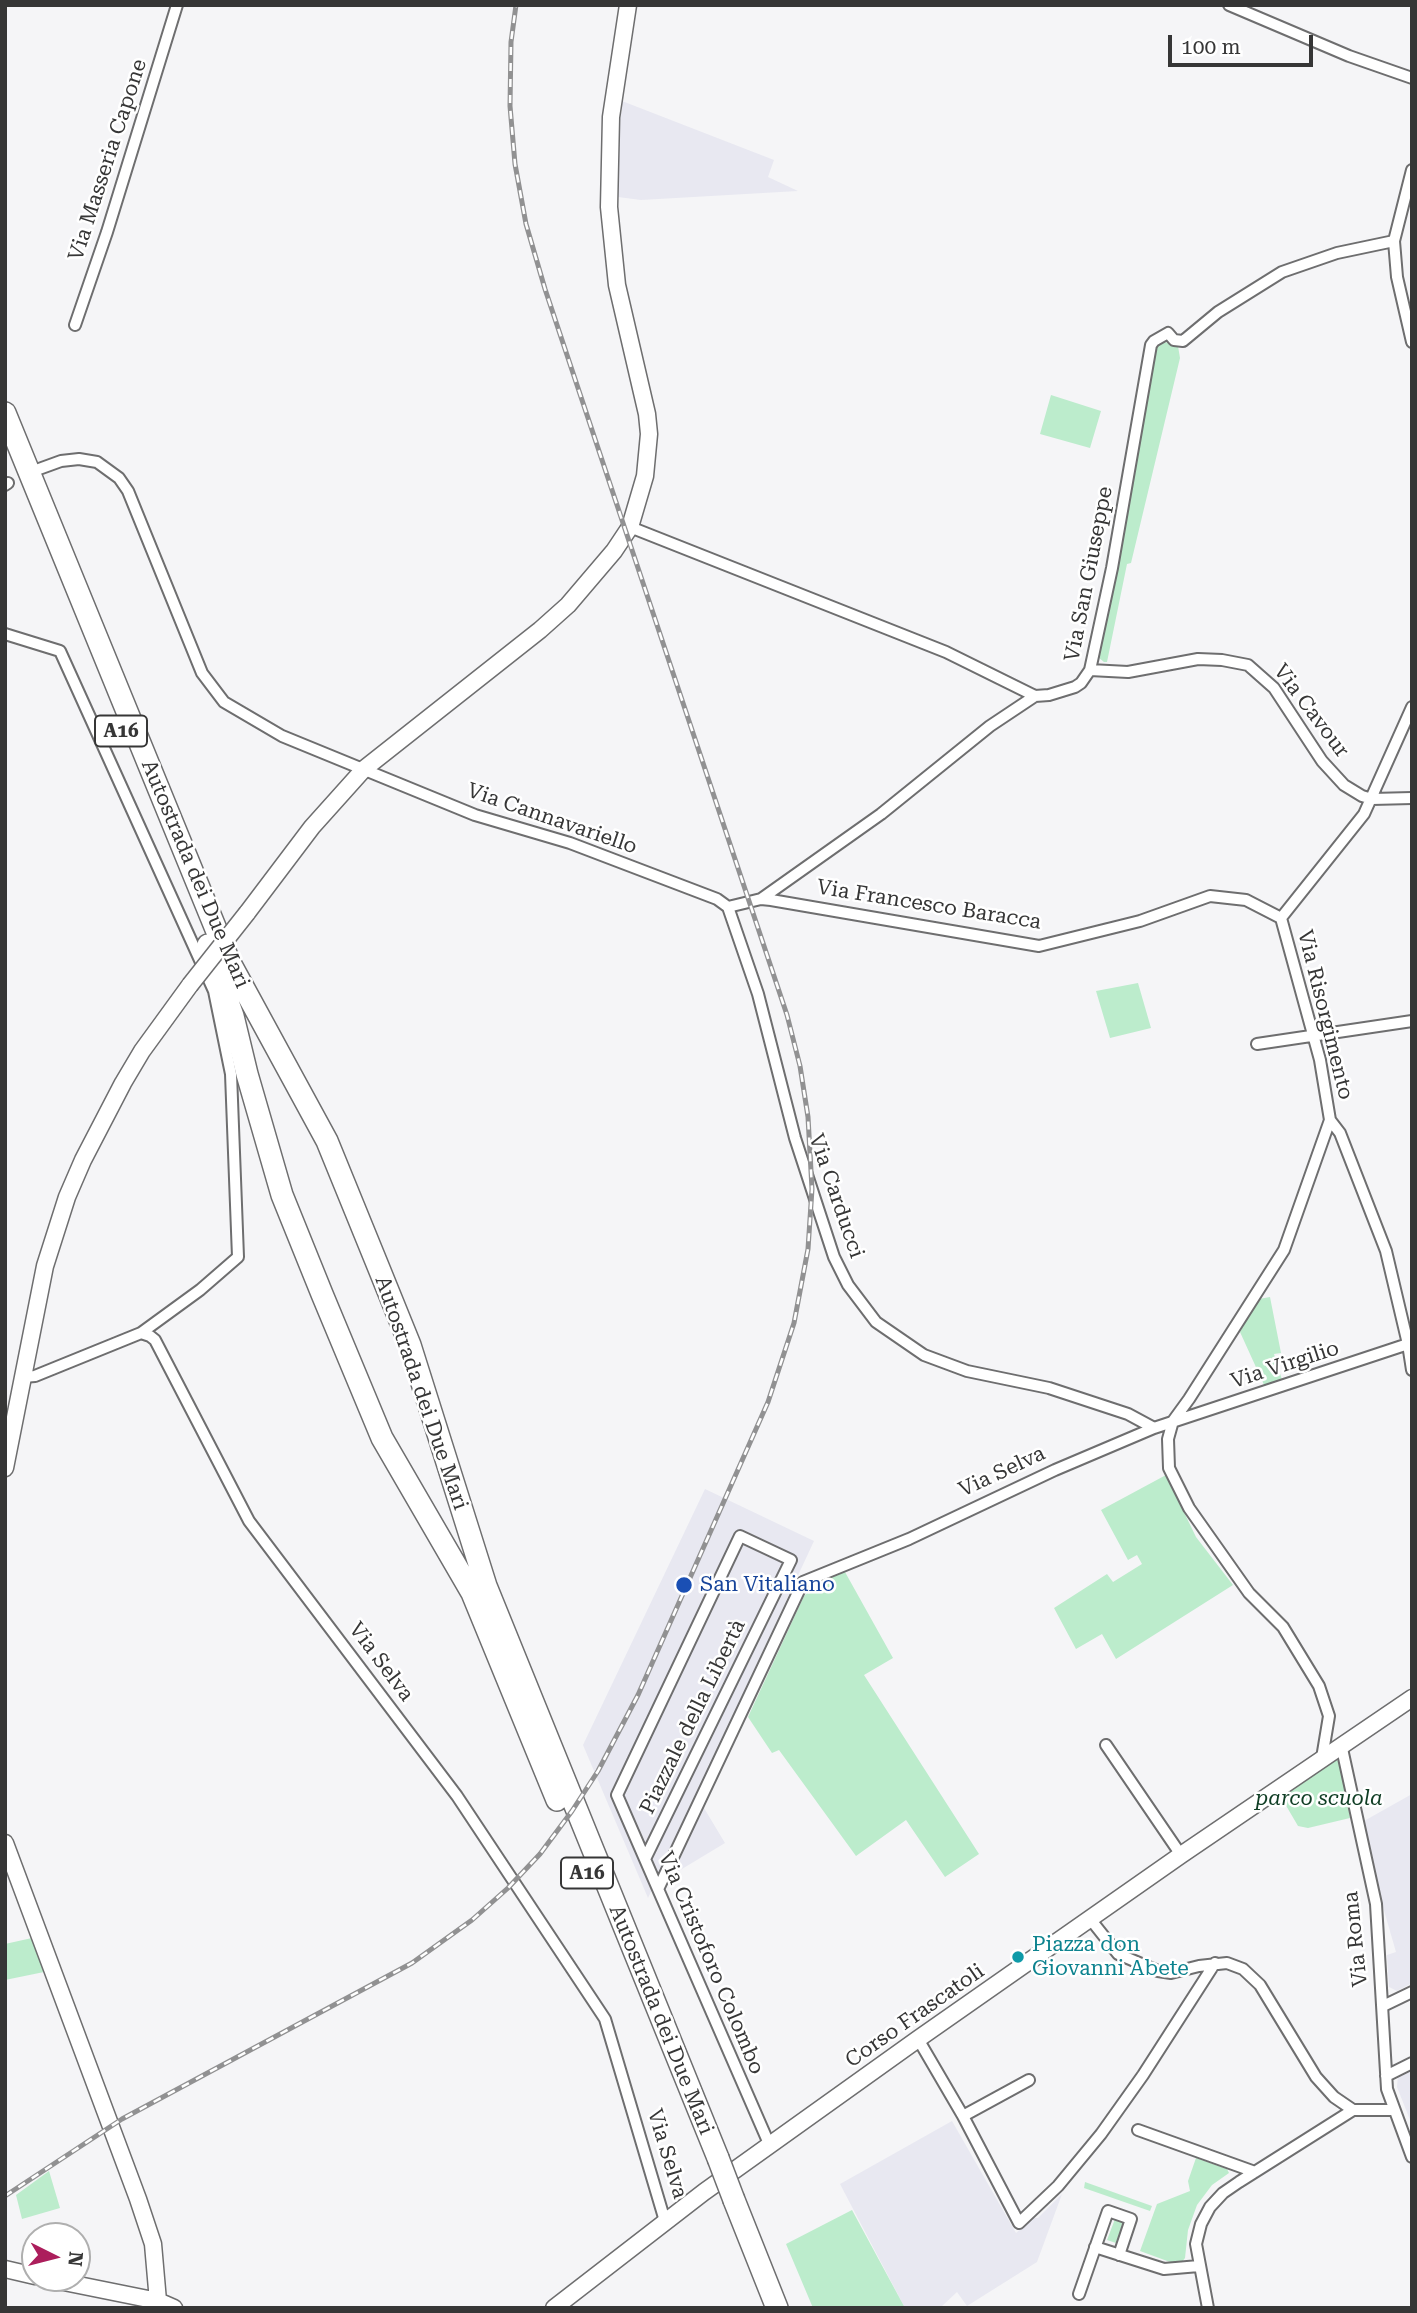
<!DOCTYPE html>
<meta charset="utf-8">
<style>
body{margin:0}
#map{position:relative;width:1417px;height:2313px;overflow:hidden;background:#f5f5f7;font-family:"Roboto Serif",serif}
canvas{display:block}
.frame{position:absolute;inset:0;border:7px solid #363636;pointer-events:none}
.north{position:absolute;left:21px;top:2222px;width:70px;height:70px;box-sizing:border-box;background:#fff;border:2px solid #afafaf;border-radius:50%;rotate:96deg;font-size:19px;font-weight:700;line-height:28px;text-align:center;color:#363636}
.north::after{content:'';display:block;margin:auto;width:24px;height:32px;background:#ac1e5c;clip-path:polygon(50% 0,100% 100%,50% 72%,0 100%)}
.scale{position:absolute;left:1168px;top:35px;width:145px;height:32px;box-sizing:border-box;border:4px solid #363636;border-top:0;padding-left:9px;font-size:21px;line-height:24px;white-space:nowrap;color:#363636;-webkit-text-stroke:5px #fff;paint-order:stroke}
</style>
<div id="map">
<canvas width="1417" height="2313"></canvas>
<div class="frame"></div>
<div class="north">N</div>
<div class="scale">100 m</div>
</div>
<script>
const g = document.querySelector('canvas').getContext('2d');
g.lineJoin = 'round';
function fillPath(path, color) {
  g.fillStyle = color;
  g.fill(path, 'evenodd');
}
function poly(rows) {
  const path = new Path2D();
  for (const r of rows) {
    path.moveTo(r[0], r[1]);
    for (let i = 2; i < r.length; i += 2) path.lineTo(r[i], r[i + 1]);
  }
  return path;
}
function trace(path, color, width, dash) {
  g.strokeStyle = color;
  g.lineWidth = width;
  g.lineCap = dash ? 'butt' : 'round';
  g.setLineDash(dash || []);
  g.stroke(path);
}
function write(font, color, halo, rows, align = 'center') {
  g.font = font + ' "Roboto Serif",serif';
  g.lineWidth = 5;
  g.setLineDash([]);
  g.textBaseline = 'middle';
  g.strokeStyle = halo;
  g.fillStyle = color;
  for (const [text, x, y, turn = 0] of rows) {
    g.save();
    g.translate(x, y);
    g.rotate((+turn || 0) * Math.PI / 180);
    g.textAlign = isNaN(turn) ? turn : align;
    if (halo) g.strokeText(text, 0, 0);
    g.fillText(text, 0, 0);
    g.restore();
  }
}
const built = poly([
 [622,101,774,160,768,177,798,191,641,200,618,197,620,113,622,112],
 [705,1489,814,1541,648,1898,583,1745],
 [1412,1794,1412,1983,1397,1991,1389,1987,1387,1955,1396,1952,1381,1900,1364,1821],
 [704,1808,725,1843,672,1875,697,1822],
 [1412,2067,1412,2125,1397,2087,1398,2074],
 [952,2121,1016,2233,1033,2218,1038,2218,1062,2194,1037,2262,967,2306,957,2292,940,2308,905,2308,840,2184]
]);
const green = poly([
 [1161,342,1172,343,1178,346,1180,358,1131,563,1127,564,1107,662,1104,662,1098,657,1155,346],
 [1051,395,1101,411,1090,448,1040,434],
 [1138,983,1151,1028,1110,1038,1096,991],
 [1270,1297,1281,1353,1274,1354,1283,1383,1265,1387,1240,1332,1259,1299],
 [1166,1475,1196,1537,1233,1585,1116,1659,1102,1634,1076,1649,1054,1608,1107,1574,1113,1582,1142,1564,1137,1555,1128,1560,1101,1510],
 [845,1572,893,1658,864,1675,979,1854,945,1877,906,1820,856,1856,779,1750,772,1753,748,1717,804,1596,816,1584],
 [1340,1760,1350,1818,1308,1828,1298,1826,1281,1797,1326,1762],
 [32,1938,44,1972,5,1980,5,1944],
 [1196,2158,1227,2169,1229,2173,1212,2185,1197,2205,1188,2230,1185,2258,1182,2262,1170,2262,1140,2251,1157,2204,1190,2191,1188,2181],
 [49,2171,60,2208,22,2219,16,2195],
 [1085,2182,1152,2206,1150,2211,1084,2188],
 [852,2210,905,2308,813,2308,786,2244],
 [1115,2219,1123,2222,1116,2243,1107,2240]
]);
const street = poly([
 [1229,5,1349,56,1412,78],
 [1412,170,1394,241,1397,277,1412,342],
 [75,325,107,232,177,5],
 [39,469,61,461,79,459,97,462,119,478,128,491,202,673,224,702,282,736,475,815,570,843,717,899,728,907],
 [5,485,8,483],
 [630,527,946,652,1035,696,1049,695,1075,687,1081,683,1090,670,1112,568,1151,345,1154,341,1168,333,1174,340,1183,341,1218,312,1282,272,1337,253,1394,241],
 [5,634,60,651,214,991,231,1074,238,1257,200,1290,141,1333],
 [1090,670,1128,672,1198,659,1222,660,1248,665,1274,688,1322,761,1344,785,1362,796,1372,799,1412,798],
 [761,899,881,814,990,726,1035,696],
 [728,907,758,994,795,1138,834,1257,848,1285,876,1322,924,1355,967,1371,1049,1388,1128,1414,1154,1428],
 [728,907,761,899,771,900,1039,946,1140,921,1210,896,1246,900,1281,918],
 [1257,1044,1412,1021],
 [1330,1120,1340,1133,1386,1251,1408,1344,1412,1370],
 [23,1377,35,1376,141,1333,150,1336,155,1340,249,1521,457,1796,605,2019,665,2221],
 [1341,1744,1376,1904,1387,2089,1412,2157],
 [1106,1745,1181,1855],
 [1322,1758,1329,1716,1319,1686,1283,1627,1249,1593,1189,1508,1169,1468,1168,1439,1173,1421,1189,1399,1284,1250,1330,1120,1320,1060,1281,918,1364,814,1412,707],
 [645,1859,791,1560,740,1536,617,1795,770,2146],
 [659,1887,803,1582,909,1539,1055,1470,1154,1428,1408,1344],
 [1091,1920,1118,1954,1158,1971,1171,1973,1199,1966,1227,1963,1243,1969,1260,1985,1316,2077,1334,2097,1353,2110],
 [1383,2006,1412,1992],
 [918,2039,963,2116,1019,2223,1058,2186,1101,2134,1143,2075,1215,1963],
 [1386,2076,1412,2063],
 [963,2116,1029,2080],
 [1138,2130,1255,2172],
 [1095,2247,1164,2269,1199,2266],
 [1079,2294,1108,2211,1131,2219,1119,2255],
 [1208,2308,1196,2244,1201,2224,1210,2207,1223,2193,1239,2182,1353,2110,1394,2110]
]);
const secondary = poly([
 [247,913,312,827,364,769,540,630,568,605,614,551,630,527,645,476,649,434,647,414,617,285,609,207,611,117,628,5],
 [5,1468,45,1266,67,1197,83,1160,123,1083,142,1051,190,985],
 [5,1843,138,2199,153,2244,158,2301,155,2308],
 [5,2269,35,2276],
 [44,2278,158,2301,174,2308],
 [554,2308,704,2192,918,2039,1181,1855,1412,1698]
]);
const highway = poly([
 [5,413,229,961,327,1141,380,1271,410,1345,486,1586,718,2158],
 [208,945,233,1016,247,1074,282,1195,322,1294,382,1438,472,1593,557,1800],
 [734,2200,777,2308]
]);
const rail = poly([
 [5,2196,122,2119,412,1963,472,1920,508,1888,540,1854,572,1811,598,1771,638,1695,768,1402,794,1323,808,1249,812,1189,808,1117,800,1066,787,1015,545,289,526,224,515,164,510,106,511,42,516,5]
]);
const secondaryBridge = poly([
 [190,985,247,913]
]);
const highwayBridge = poly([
 [718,2158,734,2200]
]);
const markers = [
 [684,1585,9,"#1a4fb4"],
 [1018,1957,7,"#0f9aa8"]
];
const shields = [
 [121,731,52],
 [587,1873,52]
];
const shieldNames = [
 ["A16",121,731],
 ["A16",587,1873]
];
const streetNames = [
 ["Via Masseria Capone",108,160,-72],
 ["Via San Giuseppe",1089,574,-79],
 ["Via Cavour",1311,711,53],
 ["Via Cannavariello",552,819,19],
 ["Autostrada dei Due Mari",195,874,67],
 ["Via Francesco Baracca",929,905,9],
 ["Via Risorgimento",1325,1015,76],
 ["Via Carducci",836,1196,71],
 ["Via Virgilio",1285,1365,-18],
 ["Autostrada dei Due Mari",421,1393,71],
 ["Via Selva",1002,1472,-25],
 ["Via Selva",381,1662,53],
 ["Piazzale della Libertà",693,1717,-64],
 ["Via Roma",1356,1939,-96],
 ["Via Cristoforo Colombo",711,1963,67],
 ["Corso Frascatoli",915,2016,-35],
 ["Autostrada dei Due Mari",661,2020,68],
 ["Via Selva",667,2154,73]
];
const transitNames = [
 ["San Vitaliano",700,1585]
];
const parkNames = [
 ["parco scuola",1319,1799]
];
const cultureNames = [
 ["Piazza don",1032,1945],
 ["Giovanni Abete",1032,1969]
];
fillPath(built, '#e8e8f1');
fillPath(green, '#bceccc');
trace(street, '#6e6e6f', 14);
trace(secondary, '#6e6e6f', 19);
trace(highway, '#6e6e6f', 24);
trace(street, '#fff', 10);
trace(secondary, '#fff', 16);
trace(highway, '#fff', 21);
trace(rail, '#919192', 5);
trace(rail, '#fff', 2.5, [8]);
trace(secondaryBridge, '#6e6e6f', 19, []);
trace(highwayBridge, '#6e6e6f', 24, []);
trace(secondaryBridge, '#fff', 16);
trace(highwayBridge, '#fff', 21);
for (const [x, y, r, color] of markers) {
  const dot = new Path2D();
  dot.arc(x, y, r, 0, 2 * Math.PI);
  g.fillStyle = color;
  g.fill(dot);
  trace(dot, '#fff', 2.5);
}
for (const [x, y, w] of shields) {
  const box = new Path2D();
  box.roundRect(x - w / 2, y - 15.5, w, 31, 5);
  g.fillStyle = '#fff';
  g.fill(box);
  trace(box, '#363636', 2);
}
write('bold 19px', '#363636', null, shieldNames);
write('21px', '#363636', '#fff', streetNames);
write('21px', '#164399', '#fff', transitNames, 'left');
write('italic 21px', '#0f3d24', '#fff', parkNames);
write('21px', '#0d838f', '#fff', cultureNames, 'left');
</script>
